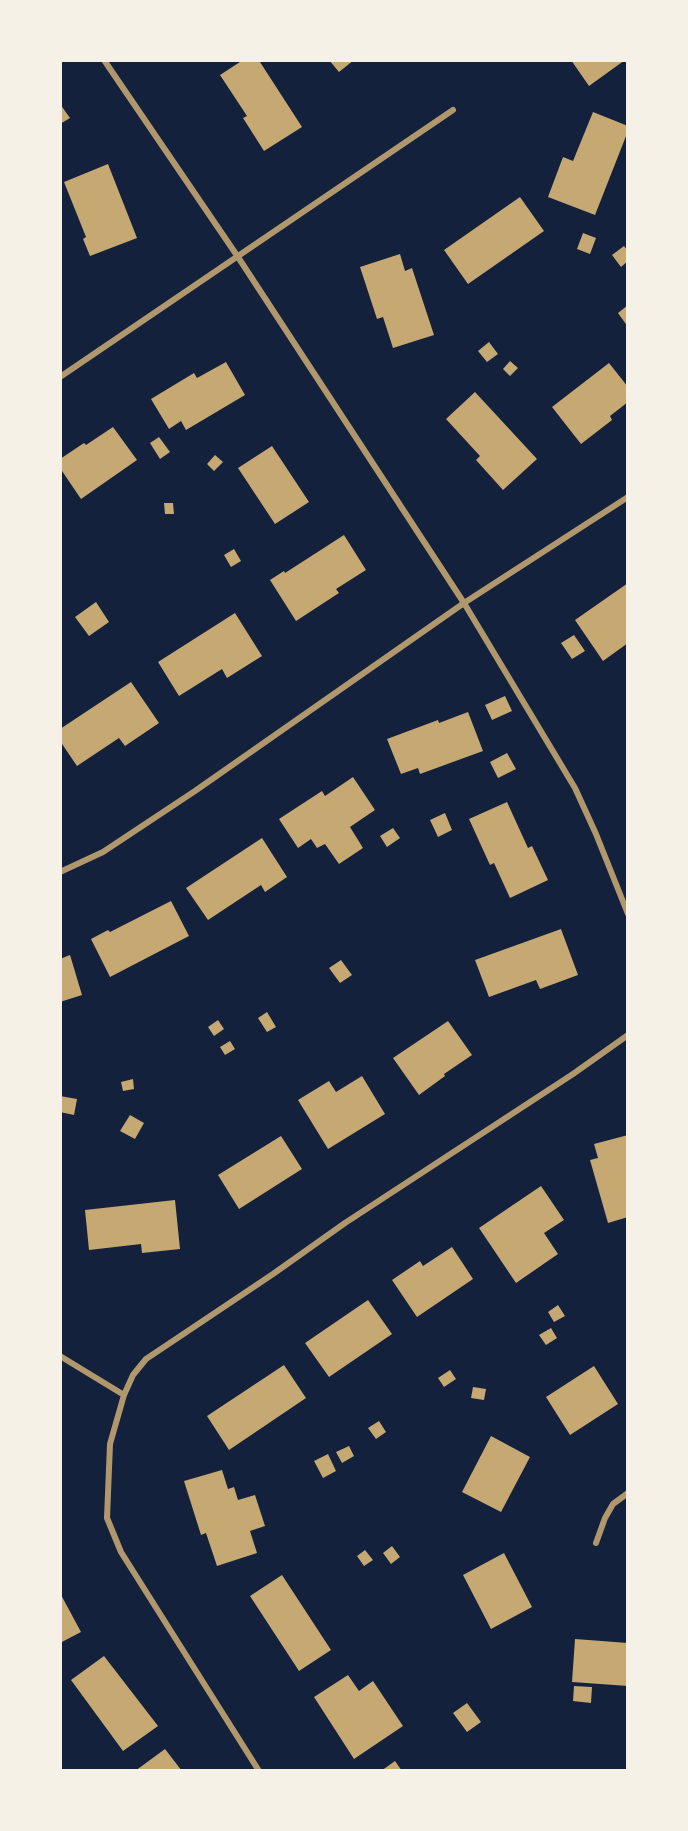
<!DOCTYPE html>
<style>
body{margin:0}
#map{position:relative;width:688px;height:1831px;overflow:hidden;background:#14213d;font-family:Quicksand,sans-serif}
canvas{display:block}
.frame{position:absolute;inset:0;border:62px solid #f6f1e7;pointer-events:none}
</style>
<div id="map">
<canvas width="688" height="1831"></canvas>
<div class="frame"></div>
</div>
<script>
const g = document.querySelector('canvas').getContext('2d');
g.lineJoin = 'round';
function fillPath(path, color) {
  g.fillStyle = color;
  g.fill(path, 'evenodd');
}
function poly(rows) {
  const path = new Path2D();
  for (const r of rows) {
    path.moveTo(r[0], r[1]);
    for (let i = 2; i < r.length; i += 2) path.lineTo(r[i], r[i + 1]);
  }
  return path;
}
function trace(path, color, width, dash) {
  g.strokeStyle = color;
  g.lineWidth = width;
  g.lineCap = dash ? 'butt' : 'round';
  g.setLineDash(dash || []);
  g.stroke(path);
}
const building = poly([
 [243,60,262,60,260,62,302,127,264,151,243,118,247,116,220,75],
 [329,60,354,60,339,72],
 [571,60,625,60,589,86],
 [60,104,70,118,60,124],
 [593,112,628,126,628,131,595,215,548,197,563,157,573,161],
 [108,164,137,238,90,256,83,239,86,237,64,182],
 [520,197,544,231,468,284,444,250],
 [583,233,596,238,590,254,577,249],
 [624,246,628,251,628,261,621,267,612,255],
 [400,254,405,271,412,268,434,335,393,348,383,317,377,319,360,267],
 [628,305,628,327,618,313],
 [489,342,498,354,487,362,478,351],
 [510,361,518,368,510,376,503,369],
 [226,362,245,395,186,430,181,421,169,429,151,399,194,373,197,378],
 [609,363,628,387,628,402,610,416,612,420,581,444,552,407],
 [475,392,537,459,503,490,476,460,480,456,446,419],
 [113,427,137,460,81,499,60,468,60,459,84,443,86,445],
 [159,437,170,452,160,459,150,443],
 [272,446,309,502,275,524,238,468],
 [215,455,223,462,214,471,207,464],
 [164,503,173,503,174,514,165,514],
 [344,535,366,570,336,589,339,593,296,621,270,580,284,571,285,573],
 [234,549,241,561,231,567,224,555],
 [628,583,628,643,603,661,575,620],
 [96,602,109,622,89,636,75,617],
 [235,613,262,656,227,678,222,669,179,696,158,662],
 [574,635,585,651,572,659,561,643],
 [131,682,159,723,125,746,119,738,77,766,60,741,60,729],
 [505,696,512,711,492,720,485,705],
 [468,712,483,751,420,774,418,768,401,774,387,739,438,720,439,723],
 [507,753,516,769,498,778,490,762],
 [353,777,375,810,350,827,363,848,339,864,325,844,317,848,311,839,298,848,279,819,322,791,325,796],
 [507,802,528,848,532,846,548,880,510,898,494,863,490,865,469,819],
 [445,813,452,830,438,837,430,820],
 [393,828,400,838,387,847,380,836],
 [262,838,287,877,265,892,261,885,208,920,186,888],
 [171,901,189,936,110,977,91,939,108,930,110,932],
 [561,929,578,975,540,989,536,980,489,997,475,960],
 [70,955,82,995,60,1002,60,959],
 [341,960,352,975,340,983,329,968],
 [267,1012,276,1027,267,1032,258,1018],
 [218,1020,224,1029,214,1036,208,1027],
 [448,1021,472,1055,444,1074,445,1076,419,1095,393,1058],
 [230,1041,235,1049,225,1055,220,1047],
 [362,1076,385,1114,328,1149,298,1100,329,1081,336,1092],
 [133,1079,134,1089,123,1091,121,1082],
 [60,1096,77,1099,74,1115,60,1112],
 [130,1115,144,1123,135,1139,120,1131],
 [628,1135,628,1217,608,1223,590,1160,598,1158,594,1144],
 [281,1136,302,1169,239,1209,218,1175],
 [541,1186,564,1220,544,1233,558,1254,516,1283,479,1228],
 [175,1200,180,1249,142,1253,141,1244,89,1250,85,1210],
 [452,1247,473,1279,417,1317,392,1280,420,1261,423,1266],
 [368,1300,392,1334,329,1377,305,1343],
 [558,1305,565,1316,554,1322,548,1312],
 [551,1328,557,1338,546,1345,539,1335],
 [284,1365,306,1398,229,1450,207,1416],
 [594,1366,618,1404,570,1435,546,1397],
 [450,1370,456,1379,444,1387,438,1378],
 [473,1387,486,1389,484,1400,471,1398],
 [379,1421,386,1432,376,1439,368,1428],
 [491,1436,530,1457,501,1512,462,1492],
 [349,1446,354,1456,342,1463,336,1452],
 [328,1454,336,1471,323,1478,314,1461],
 [222,1470,228,1489,234,1487,238,1500,255,1495,265,1526,250,1531,257,1553,217,1566,206,1533,201,1535,184,1481],
 [392,1546,400,1557,391,1564,383,1553],
 [365,1550,373,1560,364,1566,357,1556],
 [504,1553,532,1607,491,1629,463,1575],
 [282,1575,331,1650,299,1671,250,1596],
 [60,1593,81,1632,60,1643],
 [575,1639,628,1643,628,1686,572,1682],
 [104,1656,158,1726,123,1751,71,1680],
 [348,1675,359,1691,373,1681,403,1726,354,1759,314,1697],
 [574,1686,592,1687,591,1703,573,1701],
 [467,1703,481,1722,467,1732,453,1713],
 [165,1749,182,1771,135,1771],
 [395,1761,402,1771,381,1771]
]);
const minor = poly([
 [104,60,238,257,464,603,575,788,596,834,628,914],
 [60,377,453,110],
 [60,872,103,852,195,791,464,603,628,497],
 [60,1356,124,1395],
 [596,1543,605,1518,613,1504,628,1493],
 [259,1771,121,1552,107,1518,110,1444,124,1395,133,1375,146,1359,167,1345,273,1274,345,1223,573,1074,628,1035]
]);
fillPath(building, '#c6a872');
trace(minor, '#b1986c', 6);
</script>
